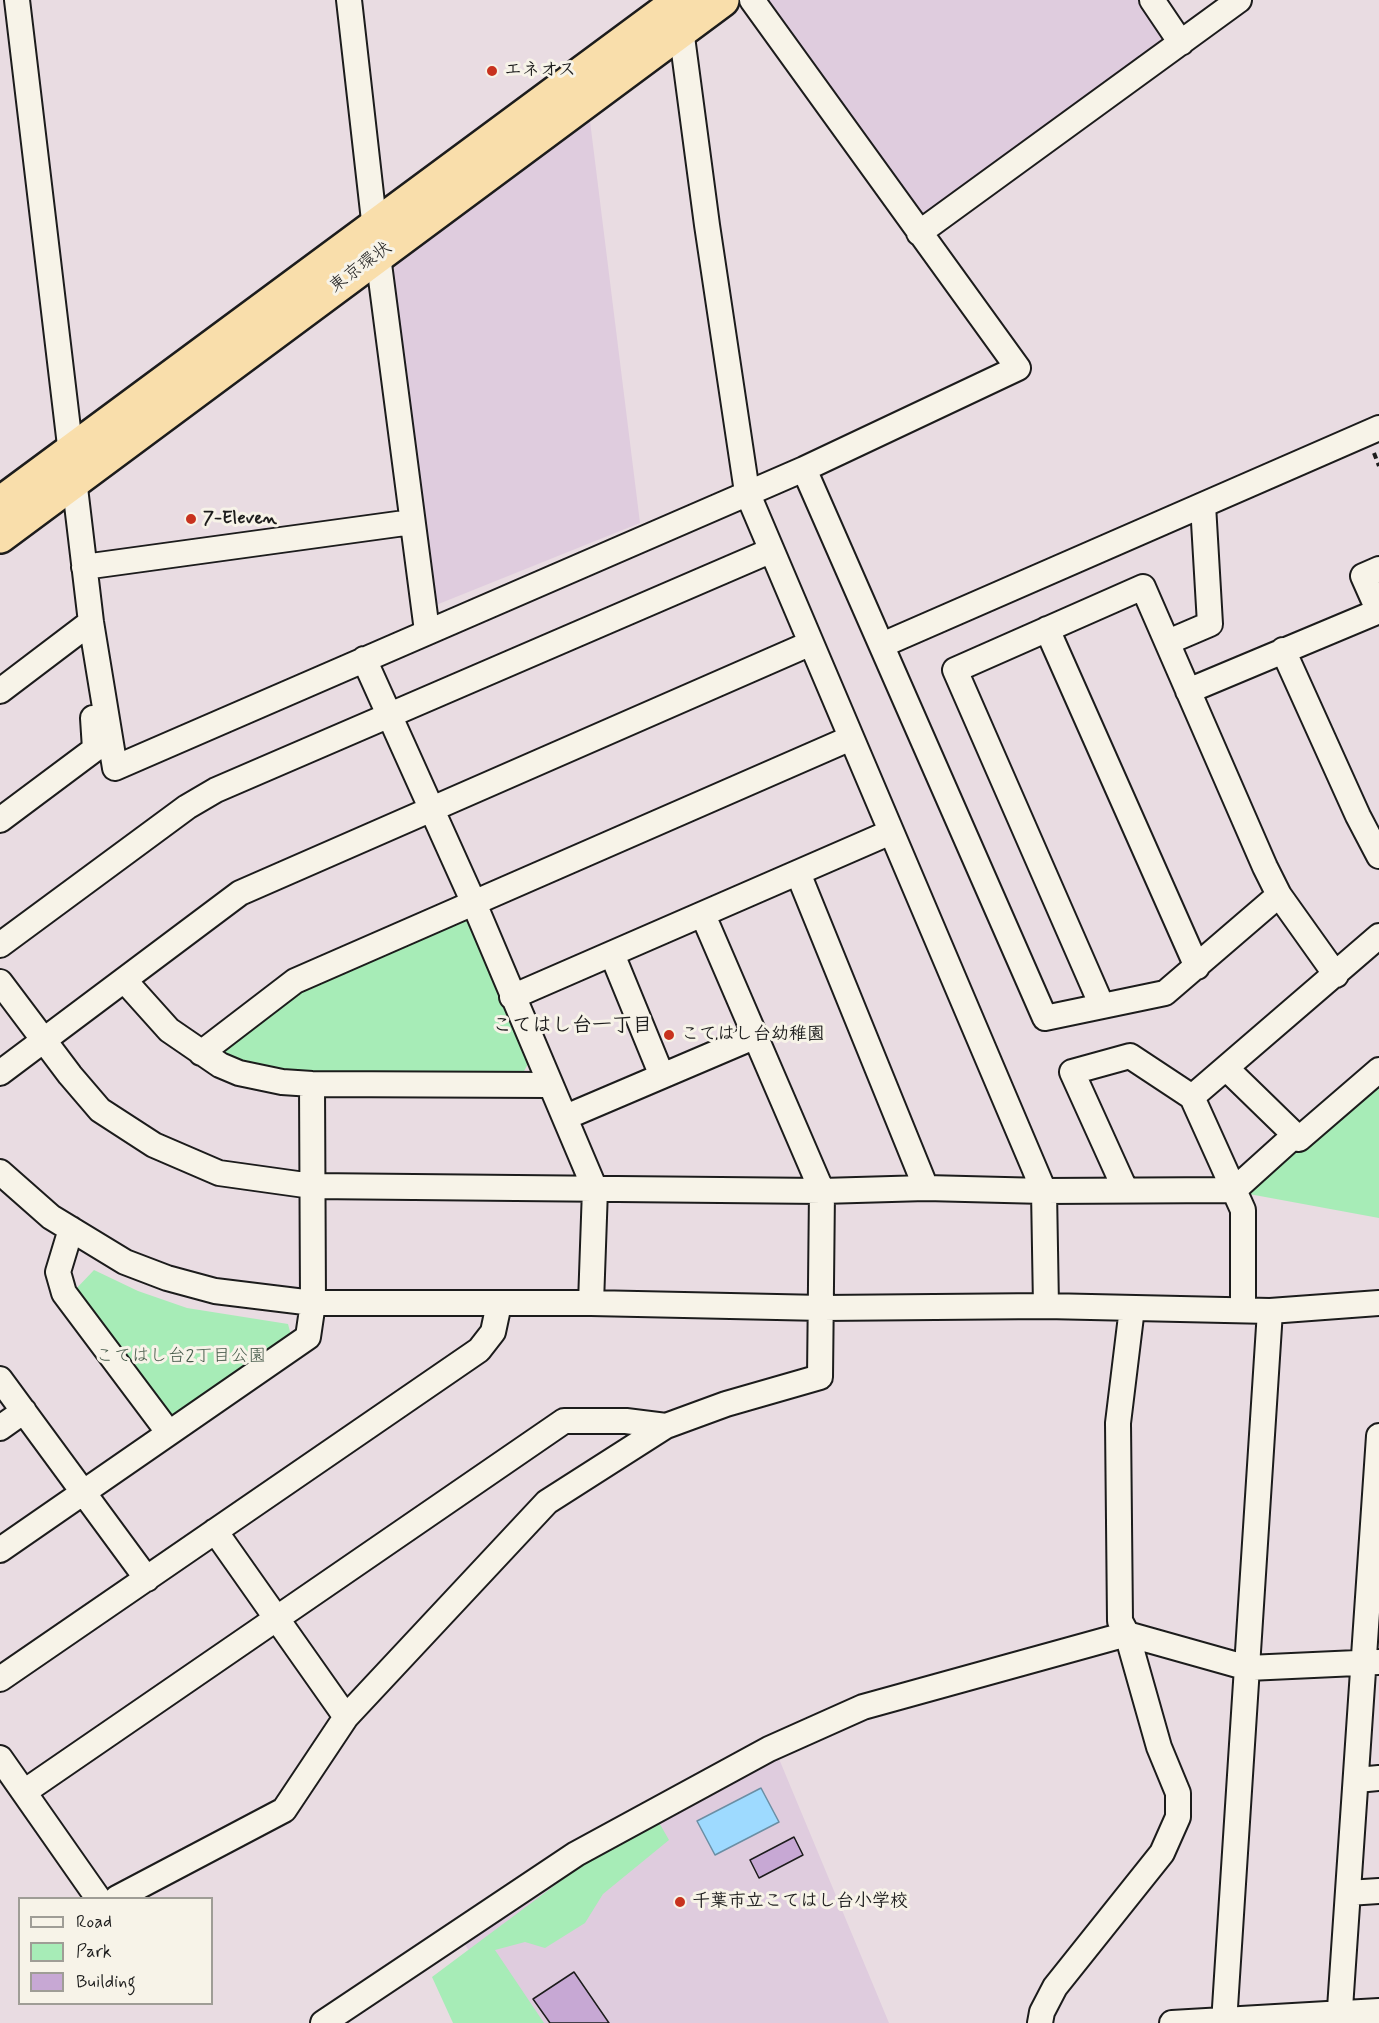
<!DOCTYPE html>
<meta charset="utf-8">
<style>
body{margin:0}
#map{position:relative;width:1379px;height:2023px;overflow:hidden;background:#e9dce2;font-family:Mynerve,sans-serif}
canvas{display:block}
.legend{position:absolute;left:18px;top:1897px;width:195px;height:108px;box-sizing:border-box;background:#f7f3e8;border:2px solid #9f9d96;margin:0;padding:8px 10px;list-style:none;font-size:18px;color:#1c1c1c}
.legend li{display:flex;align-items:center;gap:12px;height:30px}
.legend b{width:30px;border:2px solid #9f9d96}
</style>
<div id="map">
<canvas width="1379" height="2023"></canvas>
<ul class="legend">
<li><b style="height:8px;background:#f7f3e8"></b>Road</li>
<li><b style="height:16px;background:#a7ecb7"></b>Park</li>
<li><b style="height:16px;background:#c7a8d4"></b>Building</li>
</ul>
</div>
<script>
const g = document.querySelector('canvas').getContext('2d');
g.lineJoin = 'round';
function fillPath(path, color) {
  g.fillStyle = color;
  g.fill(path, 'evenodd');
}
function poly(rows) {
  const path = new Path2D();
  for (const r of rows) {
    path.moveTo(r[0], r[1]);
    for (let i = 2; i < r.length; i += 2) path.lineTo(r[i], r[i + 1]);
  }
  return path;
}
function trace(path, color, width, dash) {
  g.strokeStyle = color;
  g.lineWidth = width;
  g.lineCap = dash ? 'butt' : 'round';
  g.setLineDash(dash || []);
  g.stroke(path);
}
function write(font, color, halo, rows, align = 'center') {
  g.font = font + ' Mynerve,"Klee One",sans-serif';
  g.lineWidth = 6;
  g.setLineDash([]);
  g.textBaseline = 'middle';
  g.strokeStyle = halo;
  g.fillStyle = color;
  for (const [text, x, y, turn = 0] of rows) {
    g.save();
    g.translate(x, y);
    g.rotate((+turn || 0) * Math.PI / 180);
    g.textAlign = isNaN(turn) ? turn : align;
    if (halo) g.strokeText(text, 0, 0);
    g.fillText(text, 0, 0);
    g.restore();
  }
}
const built = poly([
 [765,0,1138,0,1166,42,923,216],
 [589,113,640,523,436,605,389,265],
 [777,1754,889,2023,515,2023,464,1943,578,1860]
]);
const green = poly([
 [456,915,468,922,530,1060,522,1075,297,1074,257,1067,221,1054,220,1044,302,984],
 [1379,1083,1379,1218,1249,1194,1247,1185],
 [94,1270,138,1291,187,1308,288,1324,292,1339,176,1420,163,1416,73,1292],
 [653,1812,669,1840,603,1894,585,1923,545,1948,525,1942,495,1950,544,2023,453,2023,432,1977]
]);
const water = poly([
 [761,1788,779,1822,715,1855,697,1821,761,1788]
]);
const building = poly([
 [794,1837,803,1855,759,1878,750,1860,794,1837],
 [574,1972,609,2023,550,2023,533,1999,574,1972]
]);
const path = poly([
 [1374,453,1379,466]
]);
const minor = poly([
 [17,0,91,622,115,768,804,469,1018,368,752,0],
 [349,0,378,256,427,631],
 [1152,0,1181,43],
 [681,29,707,225,747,492,1044,1191,1046,1306],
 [919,233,1239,0],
 [804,469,1045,1018,1165,993,1279,895],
 [84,567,412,522],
 [1379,569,1363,576,1379,612],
 [1047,629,1197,967],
 [1168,642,1210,624,1203,505],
 [882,645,1379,428],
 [1283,650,1358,816,1379,856],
 [364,659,473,901,595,1189,591,1303],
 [0,691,91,622],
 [1188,691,1379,611],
 [0,820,95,749,93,718],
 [798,873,926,1188],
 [0,945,187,807,216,790,770,551],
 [612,954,662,1076],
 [125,981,169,1030,220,1065,239,1073,282,1082,312,1084,549,1085],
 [0,982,70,1075,100,1110,154,1145,219,1173,312,1186,822,1191,926,1188,1044,1191,1234,1190,1295,1135],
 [512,997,891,832],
 [1102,1006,955,670,1143,587,1265,867,1279,895,1336,975],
 [201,1053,295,981,851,738],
 [1226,1068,1299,1139,1379,1070],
 [0,1073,240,893,809,644],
 [1192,1097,1379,936],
 [566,1117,756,1036],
 [0,1172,51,1217,125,1262,167,1278,215,1291,313,1303,591,1303,823,1308,1046,1306,1270,1311,1379,1303],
 [1125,1189,1072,1072,1130,1056,1192,1097,1234,1190,1243,1210,1243,1310],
 [71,1229,58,1272,64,1293,169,1433],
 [0,1379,147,1579],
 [0,1428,24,1411],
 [215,1531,346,1717],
 [0,1550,308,1337,313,1303,312,1084],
 [0,1679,479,1350,493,1332,499,1304],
 [0,1758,98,1898],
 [1357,1780,1379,1778],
 [24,1792,564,1421,626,1421,666,1426],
 [1348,1893,1379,1891],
 [117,1898,284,1810,346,1717,547,1502,666,1426,726,1404,820,1377,822,1191,703,915],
 [323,2023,576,1854,769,1749,863,1707,1127,1634,1248,1668,1379,1662],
 [1040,2023,1042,2012,1055,1987,1162,1853,1178,1817,1178,1793,1159,1747,1127,1634,1120,1621,1118,1423,1132,1308],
 [1172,2023,1379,2011],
 [1224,2023,1270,1311],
 [1339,2023,1379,1436]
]);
const highway = poly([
 [0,504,681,0],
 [0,536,722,0]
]);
const markers = [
 [492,71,6,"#c8321e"],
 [191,519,6,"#c8321e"],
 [669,1035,6,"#c8321e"],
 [680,1902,6,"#c8321e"]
];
const poiNames = [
 ["エネオス",504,71],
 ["7-Eleven",203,519],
 ["こてはし台幼稚園",681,1035],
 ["千葉市立こてはし台小学校",692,1902]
];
const streetNames = [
 ["東京環状",361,268,-37]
];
const parkNames = [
 ["こてはし台2丁目公園",181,1357]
];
const neighbourhoodNames = [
 ["こてはし台一丁目",572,1027]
];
fillPath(built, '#dfccde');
fillPath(green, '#a7ecb7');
fillPath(water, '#9edaff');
trace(water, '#6a8ea4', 1.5);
fillPath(building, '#c7a8d4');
trace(building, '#1c1c1c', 1.5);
trace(minor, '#1c1c1c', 28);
trace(highway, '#1c1c1c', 38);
trace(path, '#1c1c1c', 4, [6, 4.5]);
trace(minor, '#f7f3e8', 24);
trace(highway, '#f9deab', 33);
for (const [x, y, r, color] of markers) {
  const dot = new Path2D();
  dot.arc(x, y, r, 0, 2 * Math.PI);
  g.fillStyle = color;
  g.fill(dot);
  trace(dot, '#f7f3e8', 2);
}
write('bold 18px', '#1c1c1c', '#f7f3e8', poiNames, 'left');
write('18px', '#1c1c1c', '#f7f3e8', streetNames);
write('18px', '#465a4a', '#f7f3e8', parkNames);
write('bold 20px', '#1c1c1c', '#f7f3e8', neighbourhoodNames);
</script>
